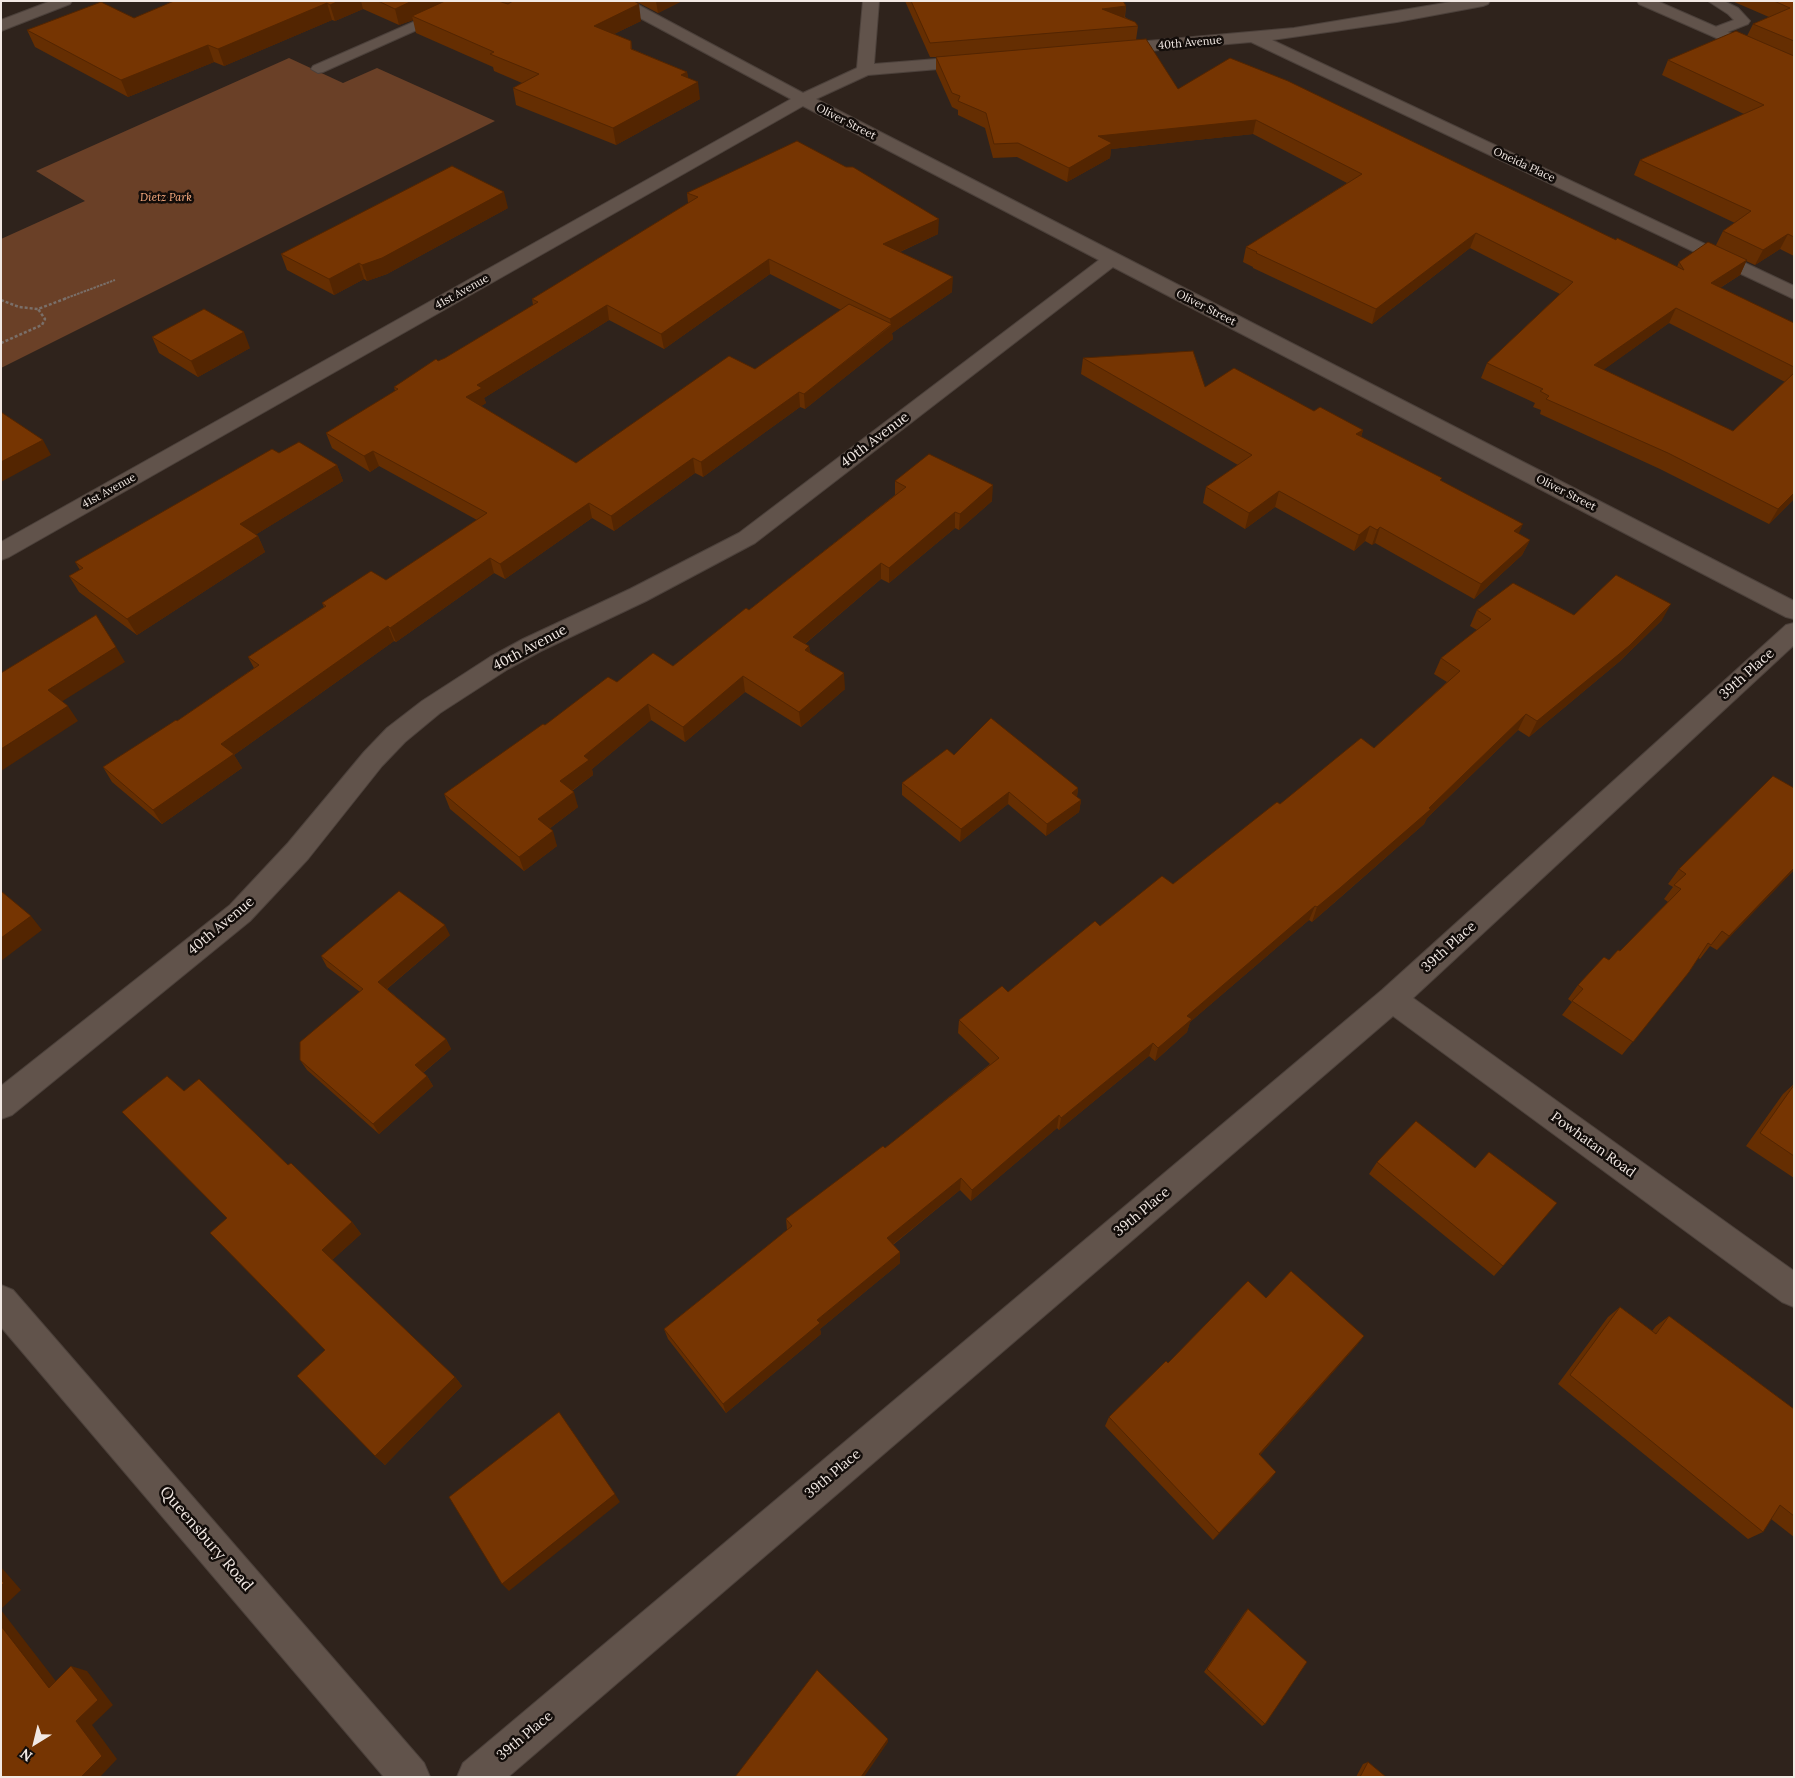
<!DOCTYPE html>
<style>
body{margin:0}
#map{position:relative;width:1795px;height:1778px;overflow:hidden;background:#2f231c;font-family:Lora,serif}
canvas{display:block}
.frame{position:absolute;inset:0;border:2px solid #f2e9e4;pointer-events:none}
.north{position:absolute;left:10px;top:1718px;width:50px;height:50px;-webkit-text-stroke:4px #130d0a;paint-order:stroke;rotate:216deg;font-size:14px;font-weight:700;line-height:20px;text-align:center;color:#f2e9e4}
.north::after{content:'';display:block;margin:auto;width:18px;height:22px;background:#f2e9e4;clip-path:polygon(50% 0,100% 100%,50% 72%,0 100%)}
</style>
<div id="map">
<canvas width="1795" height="1778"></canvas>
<div class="frame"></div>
<div class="north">N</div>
</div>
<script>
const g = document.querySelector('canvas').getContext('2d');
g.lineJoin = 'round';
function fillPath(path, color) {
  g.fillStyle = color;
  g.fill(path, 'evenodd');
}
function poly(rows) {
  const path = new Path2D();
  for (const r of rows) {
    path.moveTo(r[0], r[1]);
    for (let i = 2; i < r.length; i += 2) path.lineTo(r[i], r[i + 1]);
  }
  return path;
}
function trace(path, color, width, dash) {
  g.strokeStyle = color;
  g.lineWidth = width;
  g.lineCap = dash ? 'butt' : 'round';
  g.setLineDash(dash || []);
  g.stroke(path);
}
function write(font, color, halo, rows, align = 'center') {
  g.font = font + ' Lora,serif';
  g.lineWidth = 5;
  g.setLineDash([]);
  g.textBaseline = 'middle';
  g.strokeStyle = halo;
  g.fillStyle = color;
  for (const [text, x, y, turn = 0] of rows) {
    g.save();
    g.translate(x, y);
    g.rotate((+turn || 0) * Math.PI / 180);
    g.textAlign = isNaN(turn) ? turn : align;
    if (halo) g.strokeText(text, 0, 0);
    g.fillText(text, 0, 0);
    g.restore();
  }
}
const green = poly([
 [289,58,343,83,377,68,495,121,1,368,1,239,85,201,36,171]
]);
const pathFar1 = poly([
 [64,299,115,280]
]);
const path = poly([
 [1,300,19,307,38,309,67,298],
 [1,343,42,325,45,319,38,309]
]);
const lane = poly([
 [1708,1,1724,1,1738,8,1750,21,1748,24,1720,35,1710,35,1708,32,1710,29,1734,20,1728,14,1708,1],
 [443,9,448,10,450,13,448,16,323,72,318,73,311,69,313,66,443,9]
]);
const street = poly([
 [612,1,631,1,803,93,857,68,863,1,879,1,874,64,974,56,980,58,982,61,980,64,974,66,868,75,816,99,1794,601,1794,619,1786,617,1113,267,755,543,646,601,541,651,508,669,440,713,405,742,382,766,308,859,250,921,12,1115,1,1119,1,1086,230,905,288,843,364,752,387,728,422,701,490,657,523,639,630,589,739,533,1099,260,803,106,9,557,1,560,1,542,791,99,614,4,612,1],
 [1457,1,1490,1,1488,4,1483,6,1397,22,1272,40,1794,286,1794,299,1251,42,1114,54,1108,52,1106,49,1108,46,1114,44,1294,28,1457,1],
 [1637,1,1657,1,1794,61,1794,72,1639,4,1637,1],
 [1794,623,1794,645,1413,998,1794,1271,1794,1307,1782,1302,1393,1016,508,1777,457,1777,463,1763,1382,990,1786,625,1794,623]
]);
const secondary = poly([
 [51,1,72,1,70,4,1,31,1,20,51,1],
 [1,1285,13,1290,424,1763,430,1777,384,1777,1,1327,1,1285]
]);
const wall = poly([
 [174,1,634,1,641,21,614,34,631,41,632,49,687,72,688,78,700,99,616,145,516,105,513,88,522,83,494,71,493,67,416,33,413,20,399,25,363,9,335,21,332,20,224,66,214,62,128,97,35,47,27,30,134,18],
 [635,1,682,1,658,13],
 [905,1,1123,1,1126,6,1125,17,1138,26,1136,40,1178,89,1616,240,1677,267,1679,262,1716,245,1723,231,1735,223,1634,175,1640,160,1744,114,1662,75,1668,60,1747,36,1753,24,1769,17,1732,1,1794,1,1794,256,1780,249,1755,265,1746,261,1740,275,1720,288,1794,323,1794,499,1769,524,1660,469,1540,414,1541,410,1533,407,1535,403,1481,378,1487,363,1560,294,1470,248,1372,324,1253,268,1253,267,1243,262,1246,247,1347,183,1253,134,1111,149,1110,158,1067,182,1017,157,993,158,985,128,958,115,958,110,952,107,936,71,936,57,930,57],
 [1669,323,1785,382,1733,431,1603,370],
 [687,193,938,234,900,252,952,292,892,333,893,339,805,409,800,407,703,477,695,473,614,531,592,518,505,579,494,573,396,642,394,641,234,755,242,768,162,824,112,782,103,767,177,721,254,668,248,657,324,607,322,603,386,580,477,520,379,466,370,472,332,448,326,433,395,391,394,387,438,361,445,358,533,305,532,299,688,203],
 [770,274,841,310,755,369,576,463,481,406,486,403,484,398,609,320,664,349],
 [508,208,387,274,367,281,364,279,334,295,287,270,281,254],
 [152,337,250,348,198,377,159,353],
 [1083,358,1314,411,1363,430,1361,437,1441,481,1519,534,1530,540,1522,555,1474,599,1375,543,1372,545,1365,541,1354,551,1275,507,1245,529,1203,503,1206,487,1238,465,1081,374],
 [279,453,337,465,343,481,255,535,258,536,265,552,137,635,79,592,69,576,80,570,75,562],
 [895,481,992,501,959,530,955,528,889,583,881,579,805,644,809,646,810,652,845,689,801,727,745,692,685,742,651,720,592,769,593,775,572,791,578,807,549,829,557,846,524,871,450,809,444,794,545,725,617,682,673,666,749,610,895,495],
 [1477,610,1662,620,1620,661,1529,737,1518,730,1427,818,1424,824,1334,903,1312,922,1309,920,1190,1022,1187,1032,1155,1061,1149,1056,1059,1130,1057,1128,971,1201,960,1190,893,1245,900,1252,900,1263,820,1329,821,1334,726,1413,668,1339,664,1329,787,1230,786,1219,885,1148,990,1064,958,1033,959,1020,1008,992,1100,926,1173,884,1280,804,1374,748,1447,682,1434,674,1441,658,1477,630,1470,626],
 [954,755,1078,788,1077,797,1081,800,1079,812,1046,836,1008,804,960,842,902,795,902,783],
 [1794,788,1794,870,1717,950,1710,946,1700,959,1698,958,1689,972,1622,1055,1562,1015,1572,1002,1568,999,1578,985,1620,951,1668,902,1664,899,1673,887,1668,884,1679,869],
 [450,935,387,989,446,1039,451,1049,423,1073,427,1076,433,1086,379,1134,307,1070,300,1060,360,992,327,967,321,956],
 [1794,1084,1794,1178,1746,1146,1783,1094],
 [184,1091,288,1165,352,1222,361,1234,332,1260,455,1377,462,1386,385,1465,375,1456,325,1350,227,1218,122,1112],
 [1377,1162,1475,1168,1503,1266,1494,1276,1369,1174],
 [1266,1298,1364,1336,1356,1346,1260,1455,1270,1480,1213,1540,1105,1426,1109,1417,1168,1363],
 [1620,1307,1652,1331,1656,1326,1669,1316,1794,1409,1794,1537,1771,1519,1763,1532,1748,1539,1558,1384,1608,1317],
 [1248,1609,1265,1724,1262,1726,1204,1672,1245,1612],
 [1368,1762,1386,1777,1356,1777,1363,1764]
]);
const shadedWall = poly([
 [339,1,361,1,363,9,335,21,330,5],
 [412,1,461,1,412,16,413,20,399,25,395,9],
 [656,1,682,1,658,13],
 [327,3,332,20,224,66,218,49],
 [639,4,641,21,597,42,594,26],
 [1126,6,1124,20,1102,9],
 [208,45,214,62,128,97,121,80],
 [687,72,689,87,698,82,700,99,616,145,613,128,681,75],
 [1256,120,1253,134,1111,149,1110,158,1067,182,1069,168,1098,136],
 [504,192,508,208,387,274,367,281,362,265],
 [939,219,938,234,884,259,883,244],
 [1476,233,1470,248,1372,324,1376,309],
 [1788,234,1780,249,1755,265,1763,250],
 [769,259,770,274,664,349,661,334],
 [1747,260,1740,275,1704,298,1711,283],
 [359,263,364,279,334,295,329,279],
 [953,277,952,292,892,333,893,339,805,409,804,394,891,326,890,319],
 [607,305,609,320,484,398,486,403,471,413,466,397,477,385],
 [1676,308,1669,323,1588,381,1594,365],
 [244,332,250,348,198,377,191,361],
 [799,392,800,407,703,477,701,462],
 [1363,430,1358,446,1356,434],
 [43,440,51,455,1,482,1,462],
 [373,451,379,466,370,472,364,456],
 [693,458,695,473,614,531,611,516],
 [337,465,343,481,247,540,240,524],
 [993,485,992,501,959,530,960,514],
 [1279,491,1275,507,1245,529,1249,513],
 [1794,493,1794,499,1769,524,1778,509],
 [589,503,592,518,505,579,500,564],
 [955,512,955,528,889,583,889,568],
 [1523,524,1516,540,1514,531],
 [1370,526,1365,541,1354,551,1359,535],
 [1380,527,1375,543,1372,545,1377,530],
 [258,536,265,552,137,635,127,619],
 [1530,540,1522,555,1474,599,1481,584],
 [490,558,494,573,396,642,390,628],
 [881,563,881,579,795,652,793,637],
 [1671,604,1662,620,1620,661,1529,737,1537,721],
 [388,626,394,641,234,755,242,768,162,824,153,810,221,744],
 [809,646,811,662,805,650],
 [116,647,125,662,58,704,48,690],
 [844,673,845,689,801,727,799,712],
 [743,676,745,692,685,742,683,727],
 [648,704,651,720,592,769,593,775,564,796,560,781,584,756],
 [68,706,78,721,1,771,1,749],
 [1526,714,1518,730,1427,818,1424,824,1312,922,1317,907,1429,808],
 [1078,788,1076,801,1072,793],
 [574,792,578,807,542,834,538,819],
 [1009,792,1008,804,960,842,961,829],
 [1081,800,1079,812,1046,836,1047,824],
 [553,831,557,846,524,871,519,857],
 [1794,868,1794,870,1717,950,1729,936],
 [1315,906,1309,920,1190,1022,1187,1032,1155,1061,1158,1048,1187,1016],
 [31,916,42,930,1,961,1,938],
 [445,925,450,935,383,992,378,982],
 [446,1039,451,1049,420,1075,415,1065],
 [1153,1043,1149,1056,1059,1130,1061,1118],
 [427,1076,433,1086,379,1134,373,1124],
 [1059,1115,1057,1128,971,1201,972,1190],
 [961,1178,960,1190,887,1249,887,1238],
 [352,1222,361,1234,331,1261,322,1250],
 [900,1252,900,1263,820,1329,821,1334,726,1413,723,1404,817,1320],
 [1364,1336,1356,1346,1253,1463,1259,1454],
 [455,1377,462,1386,385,1465,375,1456],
 [1276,1472,1270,1480,1213,1540,1219,1533],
 [615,1494,620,1502,509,1591,502,1584],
 [1,1567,21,1590,1,1609],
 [1,1610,65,1693,49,1688,1,1626],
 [71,1666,87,1671,113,1705,92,1725,117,1759,100,1777,81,1777,76,1721],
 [888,1739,888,1742,864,1777,861,1777]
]);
const building = poly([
 [174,1,339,1,330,5,327,3,218,49,208,45,121,80,27,30,101,2,134,18,174,1],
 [378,1,412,1,395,9,378,1],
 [445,1,498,1,508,4,513,1,634,1,639,4,594,26,631,41,631,49,687,72,681,75,698,82,613,128,513,88,539,74,490,54,494,52,412,16,445,1],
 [911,1,1123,1,1126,6,1102,9,1135,22,1138,26,930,43,911,1],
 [1774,1,1794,1,1794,41,1753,24,1790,8,1774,1],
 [1736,31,1794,56,1794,237,1788,234,1763,250,1723,231,1751,211,1640,160,1764,105,1668,60,1736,31],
 [1146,39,1178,89,1230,58,1288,81,1616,240,1617,238,1684,270,1679,262,1708,242,1747,260,1711,283,1794,323,1794,367,1676,308,1594,365,1733,431,1794,373,1794,493,1778,509,1668,453,1546,399,1549,396,1540,391,1543,389,1487,363,1573,282,1476,233,1376,309,1256,253,1257,252,1246,247,1362,174,1256,120,1098,136,1112,143,1069,168,1018,143,994,144,986,113,958,101,960,96,952,93,936,57,1146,39],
 [797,141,846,167,853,167,939,219,883,244,953,277,890,319,769,259,661,334,607,305,477,385,482,388,466,397,576,463,729,356,755,369,849,304,892,324,804,394,799,392,701,462,693,458,611,516,589,503,500,564,490,558,390,628,388,626,221,744,234,754,153,810,103,767,176,720,177,721,259,665,248,657,326,606,322,603,371,571,386,580,487,513,373,451,364,456,326,433,398,389,394,387,436,359,438,361,445,358,538,302,532,299,698,197,687,193,797,141],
 [452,166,504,192,382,258,362,265,359,263,329,279,281,254,452,166],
 [204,309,244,332,191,361,152,337,204,309],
 [1193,351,1205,387,1234,368,1314,411,1320,407,1363,430,1356,434,1442,478,1440,480,1523,524,1514,531,1530,540,1481,584,1380,527,1377,530,1370,526,1359,535,1279,491,1249,513,1206,487,1252,455,1083,358,1193,351],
 [1,412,43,440,1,462,1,412],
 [299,442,337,465,240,524,258,536,127,619,69,576,83,568,75,562,272,449,279,453,299,442],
 [929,454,993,485,960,514,955,512,889,568,881,563,793,637,809,646,805,650,844,673,799,712,743,676,683,727,648,704,584,756,589,760,560,781,574,792,538,819,553,831,519,857,444,794,543,724,545,725,608,677,617,682,653,653,673,666,746,608,749,610,906,487,895,481,929,454],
 [1616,575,1671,604,1629,646,1537,721,1526,714,1429,808,1431,809,1340,888,1317,907,1315,906,1187,1016,1192,1019,1158,1048,1153,1043,1061,1118,1059,1115,972,1190,961,1178,887,1238,900,1252,817,1320,820,1323,723,1404,664,1329,792,1226,786,1219,883,1146,885,1148,999,1058,959,1020,1002,986,1008,992,1095,921,1100,926,1162,876,1173,884,1277,802,1280,804,1361,738,1374,748,1460,671,1441,658,1491,619,1477,610,1513,583,1574,615,1616,575],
 [96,615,116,647,48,690,68,706,1,749,1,673,96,615],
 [991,718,1078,788,1072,793,1081,800,1047,824,1009,792,961,829,902,783,947,749,954,755,991,718],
 [1773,776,1794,788,1794,868,1729,936,1722,931,1711,945,1708,943,1689,972,1633,1042,1572,1001,1583,989,1578,985,1604,957,1609,960,1618,950,1620,951,1681,889,1674,885,1686,874,1679,869,1773,776],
 [1,891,31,916,1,938,1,891],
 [399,891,445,925,378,982,446,1039,415,1065,427,1076,373,1124,300,1060,300,1042,363,989,321,956,399,891],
 [167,1076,184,1091,199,1079,288,1165,291,1163,352,1222,322,1250,455,1377,375,1456,297,1376,325,1350,210,1233,227,1218,122,1112,167,1076],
 [1794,1085,1794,1156,1760,1133,1794,1085],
 [1416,1121,1475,1168,1489,1152,1557,1203,1503,1266,1377,1162,1416,1121],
 [1291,1271,1364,1336,1259,1454,1276,1472,1219,1533,1109,1417,1166,1361,1168,1363,1248,1281,1266,1298,1291,1271],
 [1620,1307,1656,1334,1669,1316,1794,1409,1794,1516,1780,1505,1763,1532,1570,1375,1620,1307],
 [559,1412,615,1494,502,1584,449,1497,559,1412],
 [1,1580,4,1583,1,1586,1,1580],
 [1248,1609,1307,1662,1265,1724,1207,1669,1248,1609],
 [1,1626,49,1688,71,1666,98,1700,76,1721,102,1756,81,1777,1,1777,1,1626],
 [817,1670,888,1739,861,1777,735,1777,817,1670],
 [1368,1762,1386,1777,1360,1777,1368,1762]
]);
const farStreetnames = [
 ["40th Avenue",1190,43,-5],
 ["Oliver Street",846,122,27],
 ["Oneida Place",1524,165,25],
 ["41st Avenue",462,292,-29],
 ["Oliver Street",1206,308,27],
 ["41st Avenue",109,491,-29],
 ["Oliver Street",1566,493,27]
];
const farParknames = [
 ["Dietz Park",166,198]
];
const streetNames = [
 ["40th Avenue",875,440,-37],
 ["40th Avenue",530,648,-28],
 ["39th Place",1747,674,-42],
 ["40th Avenue",221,926,-40],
 ["39th Place",1449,947,-42],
 ["Powhatan Road",1593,1145,36],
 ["39th Place",1142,1212,-40],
 ["39th Place",833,1474,-40],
 ["39th Place",525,1736,-40]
];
const nearStreetnames = [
 ["Queensbury Road",206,1539,49]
];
fillPath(green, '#6a4027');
trace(lane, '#4c413b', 2);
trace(street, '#4c413b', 2);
trace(secondary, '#4c413b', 2);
trace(pathFar1, '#7a6f69', 2, [2.5, 1]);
trace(path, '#7a6f69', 2.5, [3, 2]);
fillPath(lane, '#61534b');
fillPath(street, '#61534b');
fillPath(secondary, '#61534b');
fillPath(wall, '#652e02');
fillPath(shadedWall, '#532501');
fillPath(building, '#763502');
trace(building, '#532501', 1);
write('11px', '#f2e9e4', '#130d0a', farStreetnames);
write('italic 11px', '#fbad81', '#130d0a', farParknames);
write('14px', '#f2e9e4', '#130d0a', streetNames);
write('16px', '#f2e9e4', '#130d0a', nearStreetnames);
</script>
